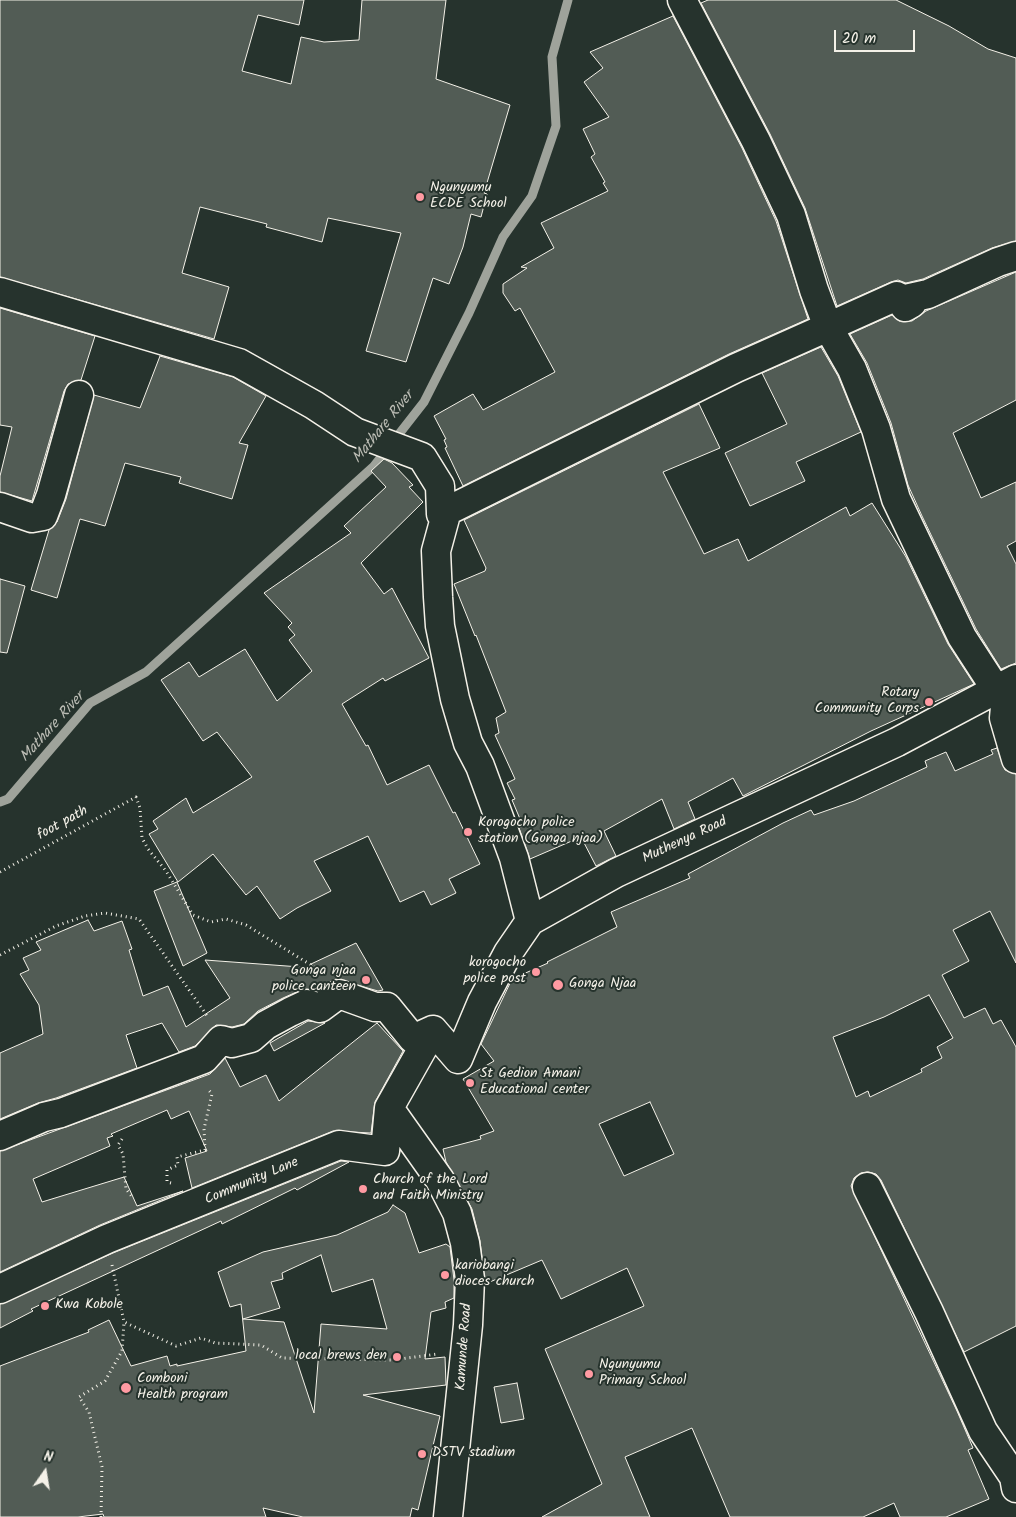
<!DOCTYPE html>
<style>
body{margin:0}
#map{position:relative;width:1016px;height:1517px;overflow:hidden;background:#26332d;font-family:Kalam,sans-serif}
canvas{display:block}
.north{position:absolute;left:20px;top:1447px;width:50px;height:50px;-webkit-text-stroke:4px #26332d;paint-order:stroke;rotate:13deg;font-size:14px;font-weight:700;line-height:20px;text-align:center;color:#f4f1e8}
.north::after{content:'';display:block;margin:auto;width:18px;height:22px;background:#f4f1e8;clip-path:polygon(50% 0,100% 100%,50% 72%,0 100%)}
.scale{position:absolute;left:834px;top:30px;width:81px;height:22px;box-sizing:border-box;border:2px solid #f4f1e8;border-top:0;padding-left:6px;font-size:15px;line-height:18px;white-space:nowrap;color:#f4f1e8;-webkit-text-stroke:4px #26332d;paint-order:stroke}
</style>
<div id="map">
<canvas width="1016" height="1517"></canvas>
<div class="north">N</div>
<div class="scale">20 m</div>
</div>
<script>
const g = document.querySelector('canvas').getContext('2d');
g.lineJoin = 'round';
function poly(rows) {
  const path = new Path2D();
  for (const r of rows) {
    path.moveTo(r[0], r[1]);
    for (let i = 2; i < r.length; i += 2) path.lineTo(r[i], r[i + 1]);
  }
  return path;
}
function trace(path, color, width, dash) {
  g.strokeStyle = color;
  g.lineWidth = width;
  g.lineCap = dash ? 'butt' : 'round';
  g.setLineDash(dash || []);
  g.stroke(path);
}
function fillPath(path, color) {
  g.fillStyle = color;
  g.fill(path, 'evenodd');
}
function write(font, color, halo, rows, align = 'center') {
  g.font = font + ' Kalam,sans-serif';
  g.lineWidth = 4;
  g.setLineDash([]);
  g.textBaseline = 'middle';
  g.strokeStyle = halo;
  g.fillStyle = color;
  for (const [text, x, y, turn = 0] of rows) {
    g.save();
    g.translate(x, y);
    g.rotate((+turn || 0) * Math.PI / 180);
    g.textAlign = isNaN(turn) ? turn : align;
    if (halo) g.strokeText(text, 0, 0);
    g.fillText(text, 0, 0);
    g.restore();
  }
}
const stream = poly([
 [0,802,8,799,90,703,146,672,374,466,424,402,469,313,503,237,532,196,556,126,552,57,568,0]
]);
const building = poly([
 [0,0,304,0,299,25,258,15,242,71,291,84,301,37,324,42,359,40,362,0,446,0,436,79,510,105,484,193,487,194,481,217,471,214,463,247,449,284,433,278,406,362,366,351,401,233,328,218,322,242,266,227,267,224,200,207,182,273,229,287,214,339,0,277,0,0],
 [708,0,896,0,949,26,988,49,1016,58,1016,241,992,248,923,279,906,283,898,280,891,282,837,306,805,208,770,134,701,3,708,0],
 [673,16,742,148,776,221,808,319,729,354,463,486,445,448,447,447,444,440,446,439,434,416,473,394,483,410,555,372,520,308,515,311,503,293,503,284,527,268,521,267,554,248,541,223,608,191,603,183,605,182,591,157,595,154,583,129,609,117,584,82,603,68,590,52,673,16],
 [1016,272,1016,400,953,433,981,498,1016,482,1016,541,1007,546,1016,564,1016,663,1001,669,976,629,922,516,908,485,891,423,867,363,850,334,892,315,899,321,912,321,926,311,1016,272],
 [0,308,95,336,81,380,68,384,64,391,32,501,0,492,0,476,12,427,0,425,0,308],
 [821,347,838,376,861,432,796,462,805,481,750,506,725,453,787,424,762,373,821,347],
 [160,356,233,377,266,396,239,443,248,445,232,499,179,483,181,477,125,463,105,526,80,519,57,598,31,590,49,530,57,522,66,499,94,395,140,408,160,356],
 [699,404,720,448,663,472,704,554,738,539,748,561,846,507,850,516,872,503,906,557,948,644,974,684,871,731,743,796,733,778,688,802,695,819,674,829,662,799,604,831,616,856,596,866,581,837,530,859,519,828,523,826,512,800,515,799,507,783,515,779,495,735,499,733,496,718,506,712,476,635,475,636,454,584,485,571,486,568,464,520,699,404],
 [384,459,392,463,413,485,409,487,423,502,361,563,384,594,392,588,429,658,385,681,383,678,342,704,366,746,368,745,387,785,429,765,453,813,455,812,480,864,449,879,456,893,431,905,424,891,400,902,368,836,314,861,331,891,297,908,280,919,257,886,246,895,213,854,178,882,149,834,158,829,153,821,186,798,193,813,252,777,217,732,203,741,161,680,189,662,199,677,245,649,277,701,312,671,289,640,295,635,288,627,292,623,264,593,351,533,344,526,386,487,371,471,384,459],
 [0,579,25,586,7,653,0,652,0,579],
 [997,748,1005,770,1016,774,1016,963,990,911,953,930,969,961,942,975,964,1018,985,1008,993,1024,1001,1020,1016,1047,1016,1326,964,1352,881,1180,876,1174,868,1172,861,1173,854,1178,851,1186,957,1411,973,1448,968,1450,989,1499,946,1517,900,1517,894,1503,863,1517,730,1517,692,1428,625,1457,650,1517,542,1517,602,1484,545,1349,644,1306,627,1268,561,1299,542,1260,485,1284,480,1241,472,1209,446,1162,443,1149,481,1139,480,1136,494,1131,463,1079,494,1061,481,1044,512,979,548,963,547,962,617,927,611,912,690,878,688,874,783,823,811,810,814,815,854,801,927,767,925,761,946,752,955,771,993,754,991,750,997,748],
 [929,995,953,1038,937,1047,942,1058,921,1069,922,1072,870,1097,868,1091,856,1097,833,1037,884,1017,929,995],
 [650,1102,674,1154,624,1176,599,1124,650,1102],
 [177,882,207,953,183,966,154,891,177,882],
 [88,920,94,931,122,921,132,949,129,950,143,996,168,986,186,1027,230,998,205,960,314,968,311,964,356,943,383,990,378,991,336,979,317,991,301,990,283,998,258,1011,244,1024,232,1027,216,1025,195,1046,179,1052,162,1023,126,1035,137,1068,56,1098,38,1103,0,1119,0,1053,43,1034,39,1005,20,974,29,970,23,958,41,950,36,942,88,920],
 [308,1021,325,1023,274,1051,270,1043,308,1021],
 [377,1023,403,1051,375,1102,371,1133,333,1131,192,1188,185,1158,207,1151,189,1111,171,1119,167,1110,111,1134,113,1136,107,1138,110,1146,33,1179,42,1202,124,1177,137,1206,183,1191,100,1225,0,1272,0,1151,210,1074,225,1058,240,1087,266,1075,279,1101,377,1023],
 [341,1161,349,1162,297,1190,295,1188,222,1224,221,1221,31,1309,33,1311,0,1328,0,1304,113,1253,341,1161],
 [393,1205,405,1213,419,1253,446,1244,450,1247,454,1280,454,1298,445,1302,446,1308,431,1312,425,1359,445,1357,446,1385,363,1395,440,1416,418,1510,412,1508,410,1517,303,1517,263,1508,266,1517,104,1517,103,1514,78,1517,0,1517,0,1366,89,1332,88,1330,109,1320,131,1366,167,1356,170,1366,177,1364,177,1366,246,1351,241,1304,230,1307,218,1272,263,1252,337,1235,388,1212,393,1205],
 [321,1255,332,1292,373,1279,387,1329,321,1324,314,1413,284,1322,243,1319,280,1308,271,1282,283,1279,282,1273,321,1255],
 [517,1383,524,1419,501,1423,494,1387,517,1383]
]);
const path = poly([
 [0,872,136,797,140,808,142,838,148,849,166,871,193,915,211,922,226,919,246,925,324,973],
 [0,955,56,926,85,916,105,913,139,919,208,1017],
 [122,1139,118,1145,123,1154,126,1189,133,1198],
 [171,1183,167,1182,167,1170,178,1165,177,1157,205,1150,204,1129,212,1094,207,1088],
 [112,1265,124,1322,176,1346,201,1338,215,1343,261,1345,282,1358,392,1360,438,1354],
 [101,1517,102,1467,89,1412,79,1397,105,1381,122,1351,124,1322]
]);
const minor = poly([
 [682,0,756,141,791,215,814,290,828,327,852,369,876,429,896,499,962,637,997,691],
 [0,292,239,363,314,405,355,432,422,457,440,486,441,514,445,518,436,551,438,597,440,626,455,699,468,743,480,766,514,858,530,921],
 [0,507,32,518,43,516,51,495,79,395],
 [441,514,736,368,828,327,897,296,905,307,912,303,910,298,928,294,998,262,1016,256],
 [1007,685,1004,718,1016,759],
 [433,1030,458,1059,482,1002,508,953,530,921,616,873,897,742,1016,679],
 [389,1108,440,1180,457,1213,465,1243,470,1279,468,1325,448,1517],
 [0,1136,44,1117,61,1113,204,1059,221,1040,232,1043,251,1038,266,1025,290,1012,307,1004,320,1008,339,994,375,1007,387,1007,413,1039,433,1030],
 [867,1187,929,1312,983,1431,1014,1477,1016,1488],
 [0,1289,107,1239,339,1145,385,1151,389,1108,433,1030]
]);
const markers = [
 [420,197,5,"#ff9aa2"],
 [929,702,5,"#ff9aa2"],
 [468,832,5,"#ff9aa2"],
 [536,972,5,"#ff9aa2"],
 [366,980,5,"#ff9aa2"],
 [558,985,6,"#ff9aa2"],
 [470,1083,5,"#ff9aa2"],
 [363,1189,5,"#ff9aa2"],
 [445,1275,5,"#ff9aa2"],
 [45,1306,5,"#ff9aa2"],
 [397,1357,5,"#ff9aa2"],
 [589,1374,5,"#ff9aa2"],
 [126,1388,6,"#ff9aa2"],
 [422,1454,5,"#ff9aa2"]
];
const poiNames = [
 ["Ngunyumu",430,189],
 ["ECDE School",430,205],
 ["Rotary",919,694,"right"],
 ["Community Corps",919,710,"right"],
 ["Korogocho police",478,824],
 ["station (Gonga njaa)",478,840],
 ["korogocho",526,964,"right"],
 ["police post",526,980,"right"],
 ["Gonga njaa",356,972,"right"],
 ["police canteen",356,988,"right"],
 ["Gonga Njaa",569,985],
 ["St Gedion Amani",480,1075],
 ["Educational center",480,1091],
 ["Church of the Lord",373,1181],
 ["and Faith Ministry",373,1197],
 ["kariobangi",455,1267],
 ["dioces church",455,1283],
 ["Kwa Kobole",55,1306],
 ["local brews den",387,1357,"right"],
 ["Ngunyumu",599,1366],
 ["Primary School",599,1382],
 ["Comboni",137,1380],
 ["Health program",137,1396],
 ["DSTV stadium",432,1454]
];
const streetNames = [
 ["foot path",63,824,-29],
 ["Muthenya Road",685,841,-25],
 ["Community Lane",252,1182,-23],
 ["Kamunde Road",465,1347,-86]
];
const waterNames = [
 ["Mathare River",384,428,-51],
 ["Mathare River",53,728,-48]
];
trace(stream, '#9fa39b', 9);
fillPath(building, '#525c55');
trace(building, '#f4f1e8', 1);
trace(minor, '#f4f1e8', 31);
trace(path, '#f4f1e8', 3, [1, 4]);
trace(minor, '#26332d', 28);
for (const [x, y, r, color] of markers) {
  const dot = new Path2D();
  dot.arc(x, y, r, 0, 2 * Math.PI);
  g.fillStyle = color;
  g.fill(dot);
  trace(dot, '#26332d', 2);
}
write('14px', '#f4f1e8', '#26332d', poiNames, 'left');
write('14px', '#f4f1e8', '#26332d', streetNames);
write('italic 15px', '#bcbdb5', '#26332d', waterNames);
</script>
